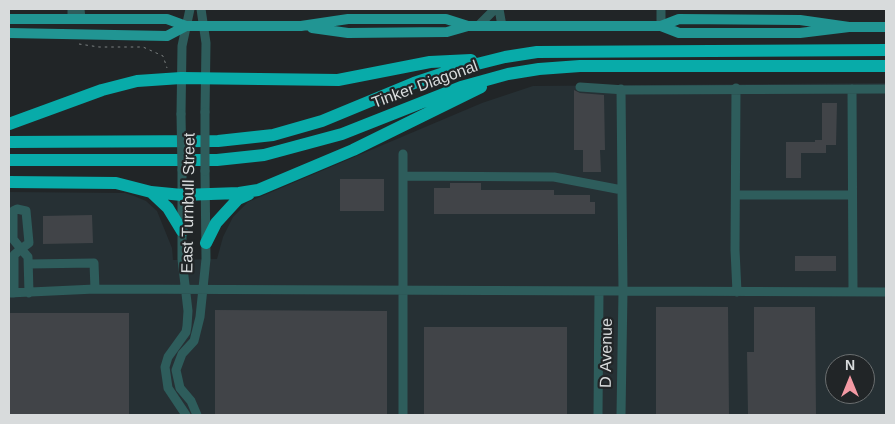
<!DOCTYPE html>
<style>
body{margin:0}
#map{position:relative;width:895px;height:424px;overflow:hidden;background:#212527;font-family:Arial,sans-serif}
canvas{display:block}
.frame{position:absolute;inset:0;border:10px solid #d8dbdc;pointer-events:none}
.north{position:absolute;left:825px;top:354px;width:50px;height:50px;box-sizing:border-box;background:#212527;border:1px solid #6a6e6f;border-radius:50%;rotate:0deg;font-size:14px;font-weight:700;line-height:20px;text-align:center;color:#d8dbdc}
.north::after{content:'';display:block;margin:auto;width:18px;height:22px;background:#f49aa4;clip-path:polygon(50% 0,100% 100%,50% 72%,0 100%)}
</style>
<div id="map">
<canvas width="895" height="424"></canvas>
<div class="frame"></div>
<div class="north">N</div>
</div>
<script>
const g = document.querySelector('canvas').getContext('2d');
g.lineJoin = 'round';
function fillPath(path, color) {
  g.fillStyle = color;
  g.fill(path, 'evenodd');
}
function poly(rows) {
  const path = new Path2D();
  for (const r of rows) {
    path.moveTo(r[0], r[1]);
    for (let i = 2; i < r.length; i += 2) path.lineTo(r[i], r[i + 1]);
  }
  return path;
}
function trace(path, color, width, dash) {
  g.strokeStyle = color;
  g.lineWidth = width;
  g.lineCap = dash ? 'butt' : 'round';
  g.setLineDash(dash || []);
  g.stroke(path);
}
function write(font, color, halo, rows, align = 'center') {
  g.font = font + ' Arial,sans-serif';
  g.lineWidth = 4.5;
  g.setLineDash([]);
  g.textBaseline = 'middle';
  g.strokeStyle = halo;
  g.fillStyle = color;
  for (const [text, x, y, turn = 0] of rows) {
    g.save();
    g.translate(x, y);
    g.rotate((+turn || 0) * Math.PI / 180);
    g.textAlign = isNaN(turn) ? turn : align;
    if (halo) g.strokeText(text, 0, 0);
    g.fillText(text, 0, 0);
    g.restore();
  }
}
const built = poly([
 [886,83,886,415,9,415,9,192,125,193,134,196,146,201,157,211,172,248,173,260,217,259,223,237,233,217,248,202,482,103,533,86],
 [835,364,865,364,865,394,835,394]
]);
const building = poly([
 [574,90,580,93,604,95,605,150,600,150,601,172,583,172,583,150,574,150],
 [822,103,837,103,836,145,826,145,826,153,801,153,801,178,786,178,786,142,815,142,815,140,822,140],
 [340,179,384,179,384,211,340,211],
 [450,183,481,183,481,190,554,190,554,195,590,195,590,202,595,202,595,214,434,214,434,188,450,188],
 [92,215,93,243,43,244,43,216],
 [795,256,836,256,836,271,795,271],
 [656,307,728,307,729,415,656,415],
 [754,307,815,307,816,415,748,415,747,352,754,352],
 [215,310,387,311,387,415,215,415],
 [9,313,129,313,129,415,9,415],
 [424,327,567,327,567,415,424,415]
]);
const path = poly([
 [583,9,617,9],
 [625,9,626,9],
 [79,44,99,47,143,47,163,56,167,68]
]);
const minor = poly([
 [80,9,81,19],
 [201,9,206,43,205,112],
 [499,9,502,26],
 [72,19,72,9],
 [478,26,495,9],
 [661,26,661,9],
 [580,87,625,90,886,89],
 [736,88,735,250,737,292],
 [621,89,623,291,621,415],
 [852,89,853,292],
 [181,114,182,46,190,9],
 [403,154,403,415],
 [182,170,182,259,188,311,187,326,186,332,168,357,165,367,168,388,186,415],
 [403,176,554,177,622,190],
 [736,195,852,195],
 [29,264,94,263,95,289],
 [9,293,95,289,886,292],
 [14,293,14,255,21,249,29,243,26,211,17,209,13,211,13,239,21,249,28,257,29,293],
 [197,415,191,401,180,388,176,370,182,354,194,341,200,317,206,259,205,171],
 [598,415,599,291]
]);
const major = poly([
 [9,19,167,19,186,26,301,26,348,19,446,19,468,26,661,26,679,19,800,20,849,27],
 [661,26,679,33,800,33,849,27,886,27],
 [312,28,348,33,447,32,468,26],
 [9,33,167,36,186,26]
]);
const highway = poly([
 [9,124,102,90,137,81,181,78,338,80,430,62,471,60],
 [9,142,218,141,273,135,322,121,414,83,453,70,505,57,537,52,886,50],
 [9,160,217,160,264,155,342,134,461,87,508,74,539,69,580,66,886,66],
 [9,182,116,183,151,192,182,195,239,193,258,190,353,150,481,87],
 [151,192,168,208,182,231],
 [206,243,216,223,226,212,238,199,249,194]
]);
const minorBridge = poly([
 [205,112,205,171],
 [181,114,182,170]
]);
const streetNames = [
 ["Tinker Diagonal",425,85,-20],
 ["East Turnbull Street",189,203,-89],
 ["D Avenue",607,353,-89]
];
fillPath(built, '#263034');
fillPath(building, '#414448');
trace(path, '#7c8081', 1, [2.5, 4]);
trace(minor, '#2e5d5c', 9);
trace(major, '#219593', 10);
trace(highway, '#08aba9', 12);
trace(minorBridge, '#2e5d5c', 9);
write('16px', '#d8dbdc', '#212527', streetNames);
</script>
